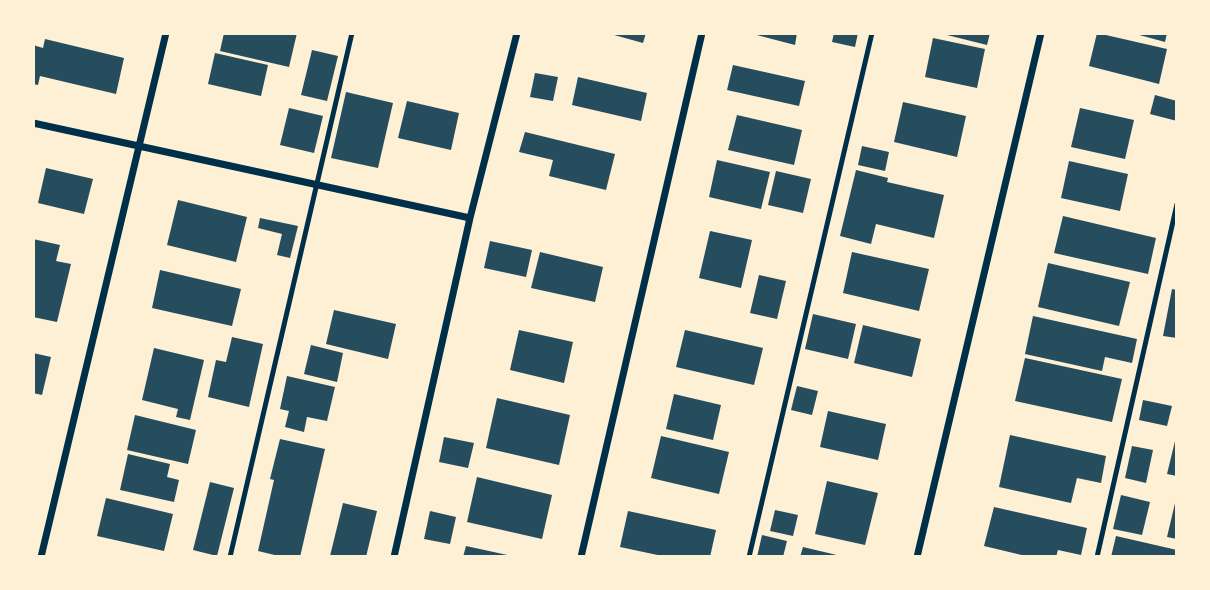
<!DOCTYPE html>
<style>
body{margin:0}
#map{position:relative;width:1210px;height:590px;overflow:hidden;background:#fdf0d5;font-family:"Open Sans",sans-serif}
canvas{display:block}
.frame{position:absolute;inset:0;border:35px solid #fdf0d5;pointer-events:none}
</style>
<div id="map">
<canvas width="1210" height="590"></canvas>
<div class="frame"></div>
</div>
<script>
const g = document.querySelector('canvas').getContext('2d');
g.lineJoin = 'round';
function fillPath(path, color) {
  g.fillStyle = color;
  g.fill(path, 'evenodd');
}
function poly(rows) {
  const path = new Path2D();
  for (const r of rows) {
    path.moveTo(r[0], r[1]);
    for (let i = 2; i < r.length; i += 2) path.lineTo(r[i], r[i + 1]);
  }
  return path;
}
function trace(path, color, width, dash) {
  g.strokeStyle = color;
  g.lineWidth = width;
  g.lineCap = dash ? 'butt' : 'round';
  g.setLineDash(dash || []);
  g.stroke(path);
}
const building = poly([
 [224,33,297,33,289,67,220,51],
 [607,33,646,33,643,43],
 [749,33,797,33,795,45],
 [834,33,858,33,855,47,832,42],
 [939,33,990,33,987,45],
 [1097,33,1167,49,1159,84,1089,66],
 [1132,33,1167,33,1165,42],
 [933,38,985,49,977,88,925,77],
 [45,39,124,58,116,94,40,76,38,85,33,84,33,45,43,48],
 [312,50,338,56,327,101,301,95],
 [215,53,268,65,261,96,208,84],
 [733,65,805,81,799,106,727,90],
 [535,73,558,77,553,101,530,97],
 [578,77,647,93,641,121,572,105],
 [346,92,393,103,378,168,331,158],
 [1155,95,1177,101,1177,121,1150,114],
 [407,101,459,113,451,150,398,138],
 [903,102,966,116,957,157,894,142],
 [289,108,323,116,314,153,280,145],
 [1080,108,1134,120,1125,159,1071,147],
 [737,115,802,130,794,165,728,150],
 [525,132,615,154,606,190,549,176,553,160,519,152],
 [862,146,889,152,885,171,858,165],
 [717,160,770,172,761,209,709,197],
 [1069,161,1128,174,1120,211,1061,198],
 [46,168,93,179,84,214,38,203],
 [856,170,888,178,887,182,944,195,934,238,876,224,871,244,840,236],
 [776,171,811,179,803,213,768,205],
 [178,200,247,217,236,262,167,245],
 [1063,216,1156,238,1148,274,1054,253],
 [260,218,298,226,290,258,277,255,282,234,258,228],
 [710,231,752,240,741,288,699,278],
 [33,239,60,245,56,261,71,264,57,322,33,317],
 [490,241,532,250,526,277,484,268],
 [540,252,603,267,595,302,531,288],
 [852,252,929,269,919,311,843,293],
 [1048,263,1130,282,1119,326,1038,307],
 [160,270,241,289,232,326,152,308],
 [759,275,786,281,777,319,750,313],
 [1172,289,1177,290,1177,338,1163,336],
 [334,310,396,324,388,359,326,344],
 [813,314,856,324,848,359,805,349],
 [1033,316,1137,339,1132,363,1105,357,1102,371,1025,354],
 [863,325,921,339,912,377,854,363],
 [519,330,573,342,564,383,510,370],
 [685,330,763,348,754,385,676,367],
 [232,337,263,344,249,407,208,397,216,360,226,362],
 [311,345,343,353,337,382,304,374],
 [154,348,204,360,190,420,176,417,178,409,142,400],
 [33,353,51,357,42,395,33,393],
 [1025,358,1122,379,1112,422,1015,401],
 [287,376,335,387,327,421,307,417,304,432,285,427,289,411,280,409],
 [797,386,818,391,812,415,791,410],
 [674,394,721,405,713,440,666,429],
 [497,398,570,415,559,465,486,448],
 [1143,400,1172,406,1167,426,1139,420],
 [828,411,886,424,878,460,820,447],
 [135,415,196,430,188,464,127,450],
 [1010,435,1106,456,1101,483,1077,478,1071,503,999,487],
 [661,436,729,452,719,494,651,478],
 [444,437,474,443,468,468,439,462],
 [1176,437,1177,437,1177,476,1167,474],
 [280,439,325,449,300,557,283,557,258,551,274,480,270,479],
 [1132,446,1153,450,1146,483,1125,478],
 [128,454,170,464,167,477,179,480,174,502,120,490],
 [477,477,552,495,542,539,467,522],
 [827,481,878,493,865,545,815,534],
 [210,482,234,488,217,556,193,550],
 [1121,495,1150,502,1142,535,1113,529],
 [106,498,173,514,164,551,97,536],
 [1176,499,1177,499,1177,539,1167,537],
 [343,503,377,511,366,557,330,556],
 [994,507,1087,528,1081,555,1058,550,1056,557,1030,557,984,546],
 [775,510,798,515,793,536,770,531],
 [430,511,456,517,450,544,424,539],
 [628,511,716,530,710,557,667,557,620,547],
 [762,535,787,541,783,557,757,557],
 [1116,536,1177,550,1176,557,1111,557],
 [466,546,512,556,511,557,463,557],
 [803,547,841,556,841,557,800,557]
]);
const service = poly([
 [230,557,352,33],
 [749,557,872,33],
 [1097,557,1177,204]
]);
const minor = poly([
 [33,123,470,218],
 [41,557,166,33],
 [394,557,470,218,517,33],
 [581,557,702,33],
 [917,557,1041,33]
]);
fillPath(building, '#264d5e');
trace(service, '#003049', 5);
trace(minor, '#003049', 7);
</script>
